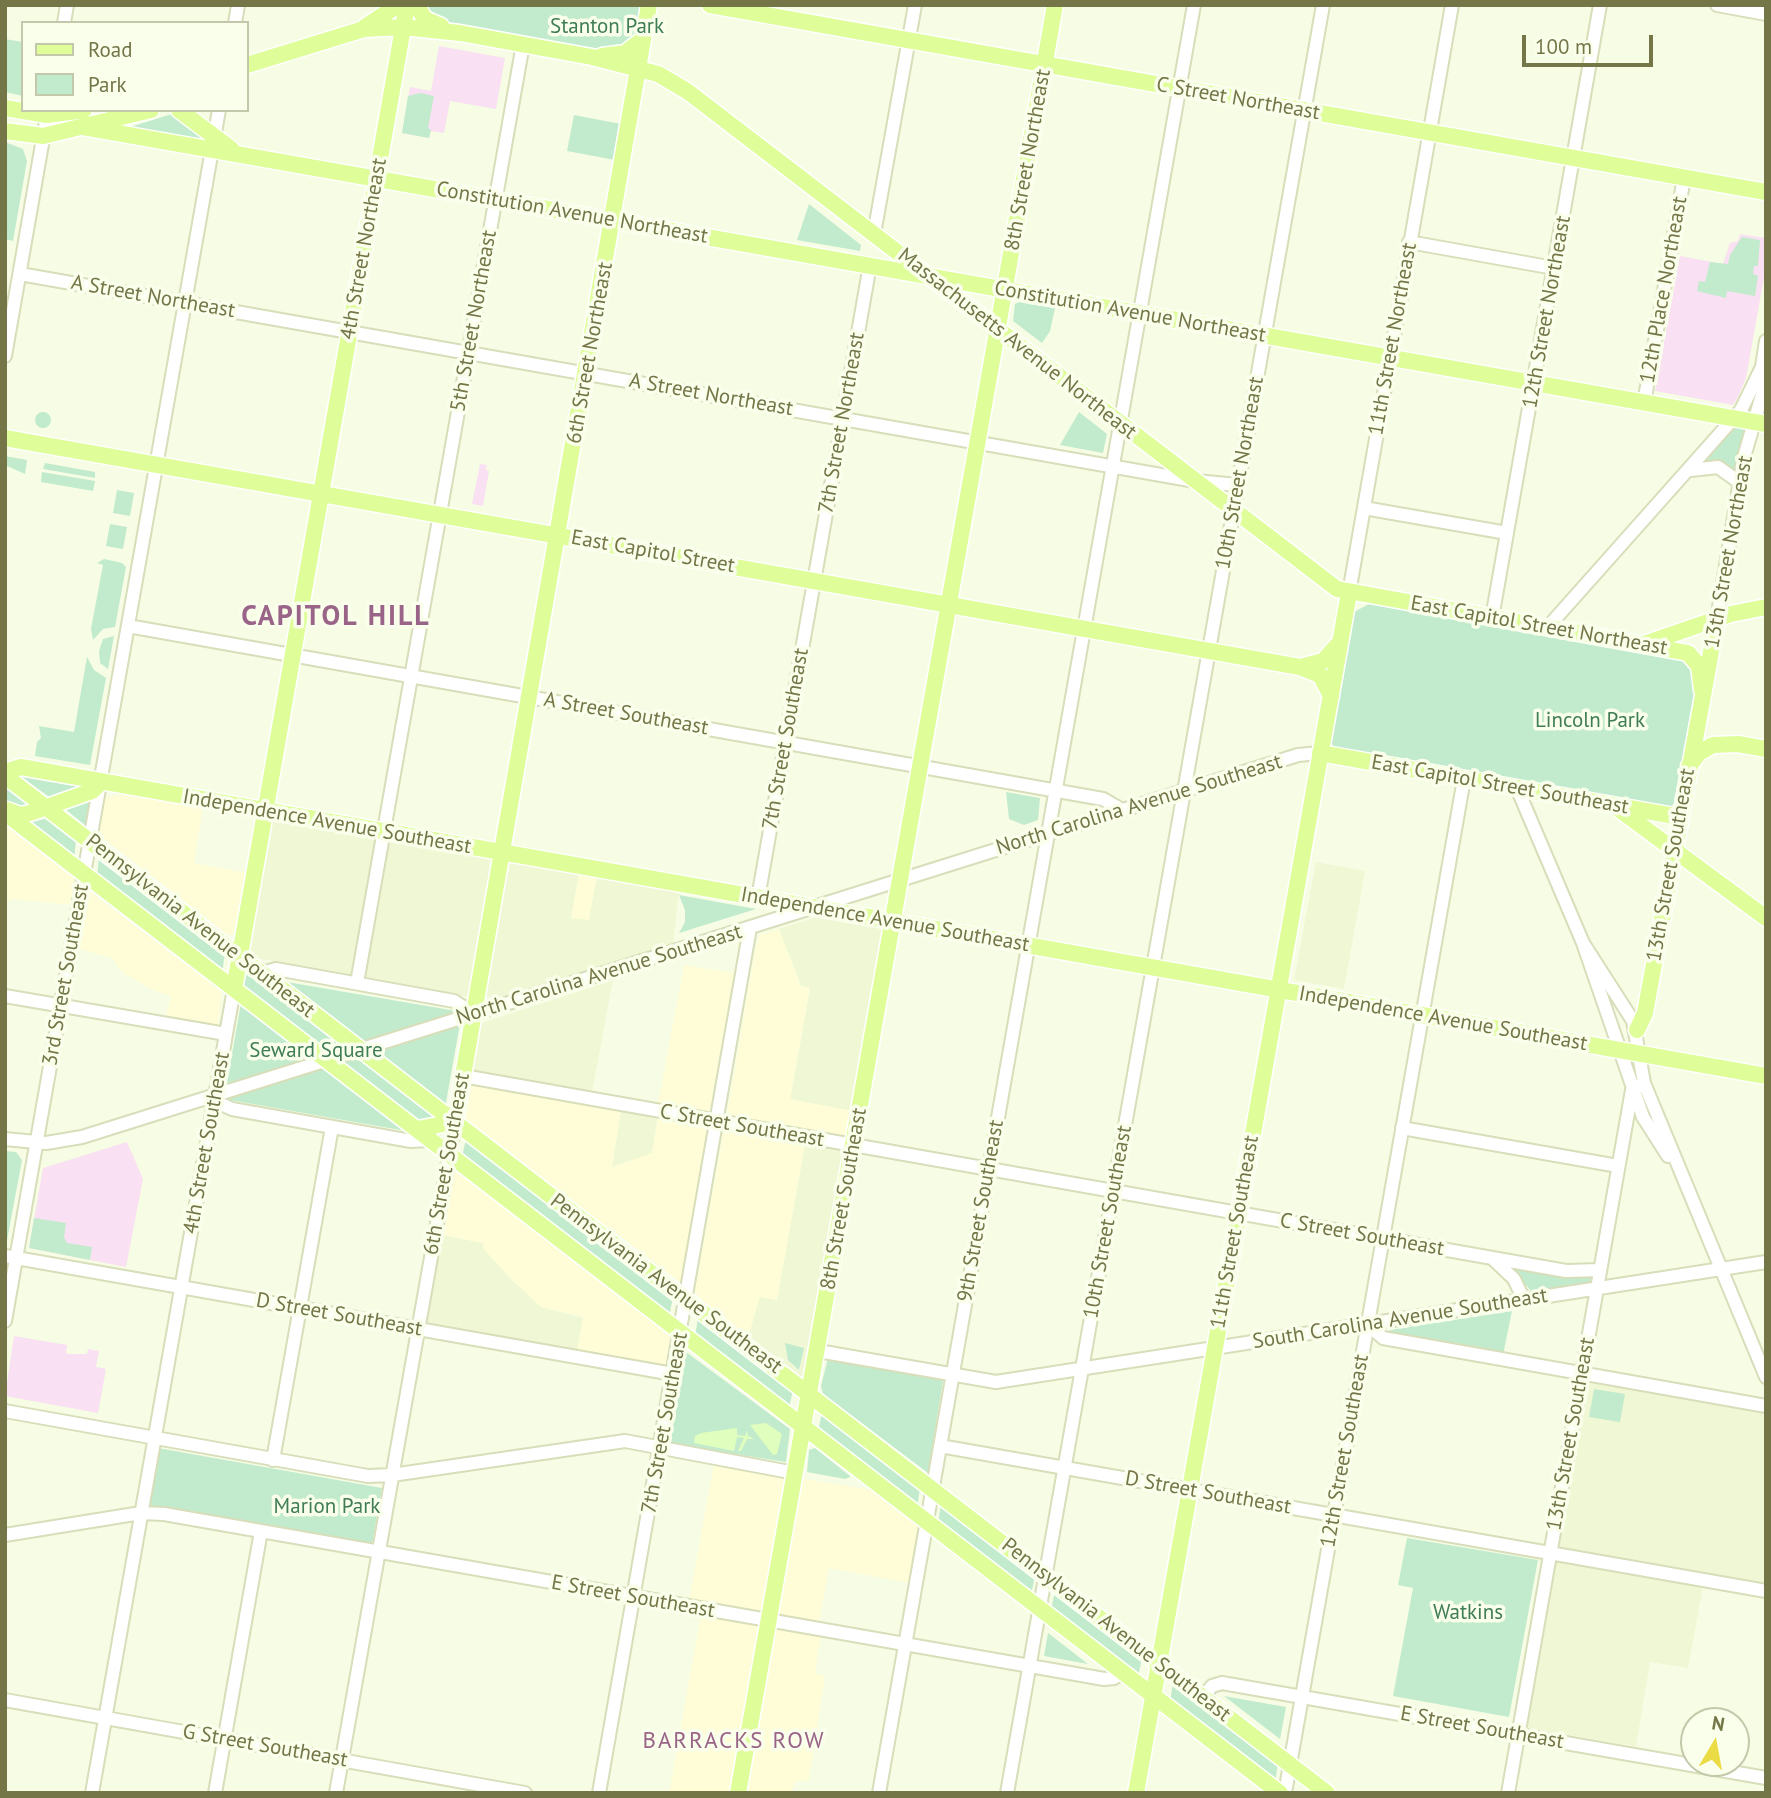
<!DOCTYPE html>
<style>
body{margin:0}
#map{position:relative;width:1771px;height:1798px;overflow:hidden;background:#f6fde4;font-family:"PT Sans",sans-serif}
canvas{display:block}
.frame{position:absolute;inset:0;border:7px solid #757648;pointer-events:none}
.legend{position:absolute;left:21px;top:21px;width:228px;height:91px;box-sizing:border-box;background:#f9ffeb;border:2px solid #c4c8aa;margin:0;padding:9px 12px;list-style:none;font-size:21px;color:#757648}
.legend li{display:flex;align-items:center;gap:14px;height:35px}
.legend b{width:35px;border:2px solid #c4c8aa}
.north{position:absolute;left:1680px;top:1707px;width:70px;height:70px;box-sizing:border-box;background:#f9ffeb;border:2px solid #c4c8aa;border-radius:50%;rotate:10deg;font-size:19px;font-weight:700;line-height:28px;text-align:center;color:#757648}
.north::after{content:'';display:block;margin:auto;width:24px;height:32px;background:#ebdb44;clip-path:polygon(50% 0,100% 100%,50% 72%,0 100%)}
.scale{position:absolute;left:1522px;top:35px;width:131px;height:32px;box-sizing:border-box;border:4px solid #757648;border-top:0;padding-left:9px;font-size:21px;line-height:24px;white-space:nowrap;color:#757648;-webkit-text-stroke:5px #f9ffeb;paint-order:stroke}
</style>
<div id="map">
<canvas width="1771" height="1798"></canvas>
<div class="frame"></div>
<ul class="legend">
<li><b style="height:9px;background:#dffe9a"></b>Road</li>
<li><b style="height:19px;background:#c2ebcd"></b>Park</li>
</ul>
<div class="north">N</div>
<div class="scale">100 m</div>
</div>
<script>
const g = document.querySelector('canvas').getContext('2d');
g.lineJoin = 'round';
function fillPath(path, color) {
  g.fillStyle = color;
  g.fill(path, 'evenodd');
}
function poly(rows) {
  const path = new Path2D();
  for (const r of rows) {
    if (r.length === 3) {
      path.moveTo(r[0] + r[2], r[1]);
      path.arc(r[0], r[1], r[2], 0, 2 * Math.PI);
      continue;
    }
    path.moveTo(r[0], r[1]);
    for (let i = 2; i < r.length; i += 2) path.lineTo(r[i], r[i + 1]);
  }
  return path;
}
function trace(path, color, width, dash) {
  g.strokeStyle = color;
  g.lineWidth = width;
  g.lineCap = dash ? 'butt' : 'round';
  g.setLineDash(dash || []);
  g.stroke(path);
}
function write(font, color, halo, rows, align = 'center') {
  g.font = font + ' "PT Sans",sans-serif';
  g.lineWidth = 7;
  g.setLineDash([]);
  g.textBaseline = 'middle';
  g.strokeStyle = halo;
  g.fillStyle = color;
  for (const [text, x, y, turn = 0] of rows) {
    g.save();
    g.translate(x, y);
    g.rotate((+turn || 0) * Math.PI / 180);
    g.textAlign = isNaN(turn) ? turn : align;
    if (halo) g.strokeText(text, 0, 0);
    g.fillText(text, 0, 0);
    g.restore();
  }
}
const residential = poly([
 [270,819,495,858,469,997,246,956],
 [508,860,579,873,572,918,597,876,679,891,673,945,493,999,485,996],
 [1316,862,1365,871,1344,989,1294,980],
 [814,918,838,919,877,925,882,930,853,1111,790,1100,810,988,801,986,779,929],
 [613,980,592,1092,471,1072,479,1024],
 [621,1110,658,1116,652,1153,618,1167,612,1167],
 [805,1144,845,1150,803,1378,748,1337,760,1296,777,1299],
 [442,1235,484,1243,483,1248,508,1276,541,1307,583,1318,577,1351,427,1324],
 [1590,1382,1766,1413,1766,1585,1559,1548],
 [1556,1562,1703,1586,1688,1668,1650,1662,1636,1746,1526,1728]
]);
const commercial = poly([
 [129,793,203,807,194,863,247,873,233,935,228,935,98,834,104,798],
 [5,825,75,879,72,905,12,899,5,905],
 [579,873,597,876,589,920,571,918],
 [89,891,222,992,218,1027,166,1017,171,996,155,991,123,973,112,958,76,948],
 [779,929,801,986,810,988,790,1099,853,1111,848,1138,727,1116,755,950,760,934],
 [684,965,734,973,709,1114,658,1104],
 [479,1084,621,1110,612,1167,652,1153,658,1116,711,1126,683,1280,680,1282,463,1117,468,1087],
 [724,1129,805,1144,777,1300,760,1297,748,1337,700,1298,695,1291],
 [454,1170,671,1337,668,1366,577,1351,583,1317,541,1307,508,1276,483,1248,483,1243,442,1235],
 [714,1464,871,1490,919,1527,909,1583,829,1568,817,1633,821,1634,815,1673,825,1676,809,1780,795,1782,791,1793,669,1793,703,1602,689,1600]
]);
const education = poly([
 [439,46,505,58,496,109,450,101,444,133,431,131,429,138,402,133,410,87,431,91],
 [1740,234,1766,238,1766,266,1746,378,1736,401,1733,405,1655,391,1680,256,1723,264,1730,243,1738,241],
 [480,464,487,465,486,470,489,471,483,506,472,504],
 [127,1142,143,1179,126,1267,29,1248,43,1168],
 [14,1336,67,1345,66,1353,69,1354,87,1354,88,1349,99,1351,96,1367,106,1369,98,1413,5,1396]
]);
const green = poly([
 [421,5,642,5,635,36,622,48,608,51,441,21,431,17],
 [5,39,23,42,23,96,5,92],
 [420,93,434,96,428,128,431,130,429,138,402,133,408,96],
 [172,114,204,139,201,142,130,127],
 [574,115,621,124,615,160,567,151],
 [5,142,23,149,27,161,13,241,5,239],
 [809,204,861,245,860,251,797,240],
 [1742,237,1760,240,1758,266,1754,266,1753,274,1758,276,1755,296,1727,291,1726,298,1697,291,1699,281,1705,282,1710,262,1728,264,1730,255],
 [1019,302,1055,308,1050,331,1042,343,1013,321,1015,304],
 [43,420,8],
 [1079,412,1107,434,1103,453,1060,445],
 [1734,427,1742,427,1744,431,1735,470,1703,463],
 [5,456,27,460,25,474,5,465],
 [45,463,95,472,95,478,43,469],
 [42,472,95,481,93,491,41,482],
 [117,490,134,493,130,516,113,513],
 [110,524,127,527,123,549,106,546],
 [104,559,122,563,126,567,115,627,103,629,93,640,91,629,103,565,97,563],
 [1371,603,1686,659,1698,670,1675,803,1664,812,1338,755,1331,742,1354,612],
 [114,636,108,669,100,663,99,651,103,639],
 [87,657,94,670,106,678,90,765,35,756,37,742,41,738,39,726,74,732],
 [22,777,91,789,53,800],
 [5,784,32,805,21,809,5,803],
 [1006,792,1040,798,1038,820,1024,825,1009,819],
 [92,798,86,826,64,808],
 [48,818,76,840,74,859,28,823],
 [99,858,225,954,222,973,97,876],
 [679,895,756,909,679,933,685,922,685,910],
 [246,975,462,1012,440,1137,224,1099],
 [466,1139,673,1298,669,1316,462,1157],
 [5,1151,16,1152,22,1160,6,1246],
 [34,1218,66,1223,64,1237,67,1243,92,1247,90,1260,29,1248],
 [1512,1269,1564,1278,1589,1275,1592,1277,1589,1283,1532,1292],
 [1512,1311,1503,1355,1388,1333,1389,1330],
 [698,1318,793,1390,789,1408,695,1336],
 [785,1343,804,1348,799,1370,788,1360],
 [686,1352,790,1429,786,1462,670,1444],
 [828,1358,935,1376,943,1381,928,1473,823,1394,821,1386],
 [1594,1389,1625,1394,1620,1422,1589,1417],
 [822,1412,920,1488,917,1508,818,1432],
 [158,1448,382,1488,372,1544,148,1505],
 [815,1448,850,1476,850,1477,845,1479,807,1472,809,1450],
 [941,1504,1035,1576,1031,1595,938,1523],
 [1407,1538,1538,1560,1509,1717,1393,1696,1413,1588,1398,1585],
 [1055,1591,1142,1658,1138,1677,1051,1610],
 [1048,1633,1088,1664,1044,1656],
 [1173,1682,1278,1763,1275,1783,1170,1702],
 [1224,1696,1286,1707,1280,1739]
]);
const sand = poly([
 [766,1423,782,1434,777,1454,773,1455,750,1425],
 [737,1428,737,1435,745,1436,747,1431,748,1436,754,1439,747,1439,741,1451,738,1451,744,1438,737,1437,734,1451,694,1443,695,1436,701,1433]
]);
const minor = poly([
 [1717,5,1766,14],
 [64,23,67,5],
 [235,23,238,5],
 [874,234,915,5],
 [1409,242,1554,268],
 [20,274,1195,481,1238,485],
 [5,356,48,110],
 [1644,403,1684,178],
 [1691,470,1718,467,1739,482],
 [1364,508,1507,533],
 [1349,593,1452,5],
 [1492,618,1600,5],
 [1717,619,1744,457,1764,388,1766,374,1762,367],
 [128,626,1069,793,1103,799,1122,810],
 [1547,628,1741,410,1762,367,1766,341],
 [1517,788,1583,943,1643,1117,1668,1156],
 [758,898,870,265],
 [1583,943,1633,1021,1644,1083,1766,1377],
 [261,973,276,969,454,1001,474,1014],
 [357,983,523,44],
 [5,996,226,1034],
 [463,1076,1566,1271,1600,1270],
 [215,1096,221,1104,232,1109,411,1141,430,1140],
 [1402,1128,1618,1166],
 [5,1139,46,1143,82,1137,1298,755,1320,753],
 [5,1256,673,1374],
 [1492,1258,1514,1279,1524,1300],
 [5,1321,219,110],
 [1368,1325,1383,1338,1766,1406],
 [818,1351,996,1382,1766,1262],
 [5,1411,368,1476,392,1475,625,1441,795,1473],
 [940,1446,1766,1591],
 [273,1460,332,1127],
 [5,1535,141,1513,164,1514,1104,1679,1114,1678,1123,1672],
 [1203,1697,1212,1686,1222,1683,1766,1778],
 [5,1700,525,1793],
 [92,1793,234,989],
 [215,1793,261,1531],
 [336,1793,455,1122],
 [599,1793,750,928],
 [879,1793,1194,5],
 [1007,1793,1323,5],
 [1285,1793,1464,779],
 [1508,1793,1632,1090,1644,1083]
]);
const major = poly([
 [416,5,425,19,441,26],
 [710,5,1766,192],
 [365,27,398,5],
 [602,56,625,53,643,39],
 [247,65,364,29,403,27,460,33,592,57,658,74,687,91,1337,589,1688,653,1699,666,1702,690],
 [5,108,47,115,84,110],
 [179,110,231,149],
 [83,127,1766,424],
 [5,131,43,136,151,110],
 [5,438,1300,667,1320,675,1331,696],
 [1644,644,1731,614,1766,607],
 [1300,667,1323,661,1340,642],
 [1320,753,1680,817],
 [1689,766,1699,753,1713,745,1738,744,1766,749],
 [5,772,21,767,1766,1076],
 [5,776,1327,1793],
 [1616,807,1766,918],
 [7,810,20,815,30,813,92,791,101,782],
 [5,813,1280,1793],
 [234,989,407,5],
 [1637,1030,1645,1013,1717,619],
 [455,1122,649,5],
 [417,1129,455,1122],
 [738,1793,1055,5],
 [1136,1793,1349,593]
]);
const parkNames = [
 ["Stanton Park",607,27],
 ["Lincoln Park",1590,721],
 ["Seward Square",316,1051],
 ["Marion Park",327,1507],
 ["Watkins",1468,1613]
];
const streetNames = [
 ["C Street Northeast",1238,99,10],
 ["8th Street Northeast",1028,160,-80],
 ["Constitution Avenue Northeast",572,213,10],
 ["4th Street Northeast",364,249,-80],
 ["12th Place Northeast",1664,290,-80],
 ["A Street Northeast",153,297,10],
 ["Constitution Avenue Northeast",1130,312,10],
 ["12th Street Northeast",1547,312,-80],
 ["5th Street Northeast",474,321,-80],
 ["11th Street Northeast",1393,339,-80],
 ["Massachusetts Avenue Northeast",1017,344,38],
 ["6th Street Northeast",590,353,-80],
 ["A Street Northeast",711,395,10],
 ["7th Street Northeast",842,423,-80],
 ["10th Street Northeast",1240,473,-80],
 ["East Capitol Street",653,552,10],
 ["13th Street Northeast",1729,552,-80],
 ["East Capitol Street Northeast",1539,626,10],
 ["A Street Southeast",626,714,10],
 ["7th Street Southeast",786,739,-80],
 ["East Capitol Street Southeast",1500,785,10],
 ["North Carolina Avenue Southeast",1139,805,-17],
 ["Independence Avenue Southeast",327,822,10],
 ["13th Street Southeast",1671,865,-80],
 ["Independence Avenue Southeast",885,920,10],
 ["Pennsylvania Avenue Southeast",200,926,38],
 ["3rd Street Southeast",66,975,-80],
 ["North Carolina Avenue Southeast",599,975,-17],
 ["Independence Avenue Southeast",1443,1019,10],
 ["C Street Southeast",742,1126,10],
 ["4th Street Southeast",207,1143,-80],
 ["6th Street Southeast",447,1164,-80],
 ["8th Street Southeast",844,1199,-80],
 ["9th Street Southeast",981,1211,-80],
 ["10th Street Southeast",1108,1222,-80],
 ["11th Street Southeast",1235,1232,-80],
 ["C Street Southeast",1362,1235,10],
 ["Pennsylvania Avenue Southeast",666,1284,37],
 ["D Street Southeast",339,1315,10],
 ["South Carolina Avenue Southeast",1400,1319,-9],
 ["7th Street Southeast",665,1423,-80],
 ["13th Street Southeast",1571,1434,-80],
 ["12th Street Southeast",1345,1451,-80],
 ["D Street Southeast",1208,1493,10],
 ["E Street Southeast",633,1597,10],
 ["Pennsylvania Avenue Southeast",1116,1630,38],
 ["E Street Southeast",1482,1728,10],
 ["G Street Southeast",265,1746,10]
];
const neighbourhoodNames = [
 ["BARRACKS ROW",734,1741]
];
const districtNames = [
 ["CAPITOL HILL",336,617]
];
fillPath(residential, '#f0f7d5');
fillPath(commercial, '#fefdd7');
fillPath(education, '#f9e0f2');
fillPath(green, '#c2ebcd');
fillPath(sand, '#e0febd');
trace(minor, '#d8ddba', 16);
trace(major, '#fff', 19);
trace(minor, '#fff', 12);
trace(major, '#dffe9a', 16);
write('21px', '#407d57', '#f9ffeb', parkNames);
write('21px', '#757648', '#f9ffeb', streetNames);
g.letterSpacing = '2px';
write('23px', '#9a6488', '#f9ffeb', neighbourhoodNames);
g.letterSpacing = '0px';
g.letterSpacing = '2px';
write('bold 28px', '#9a6488', '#f9ffeb', districtNames);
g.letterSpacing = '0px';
</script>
